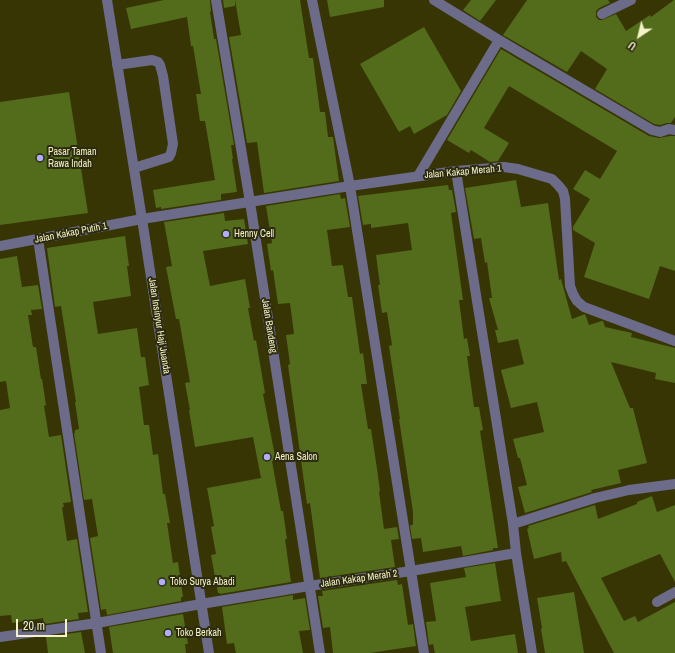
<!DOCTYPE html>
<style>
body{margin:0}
#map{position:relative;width:675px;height:653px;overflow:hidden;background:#383504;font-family:"Archivo Narrow",sans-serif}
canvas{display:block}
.north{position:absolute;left:619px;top:16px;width:40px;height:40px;-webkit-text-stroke:3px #2c2b0f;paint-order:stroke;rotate:215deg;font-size:11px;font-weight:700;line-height:16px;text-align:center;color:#f3f2c8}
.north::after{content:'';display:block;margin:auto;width:14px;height:18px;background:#f3f2c8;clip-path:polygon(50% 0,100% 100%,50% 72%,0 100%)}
.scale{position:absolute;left:16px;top:619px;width:51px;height:18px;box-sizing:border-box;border:2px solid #f3f2c8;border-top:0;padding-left:5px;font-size:12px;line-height:14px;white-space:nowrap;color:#f3f2c8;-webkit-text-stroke:3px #2c2b0f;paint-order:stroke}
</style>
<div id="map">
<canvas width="675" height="653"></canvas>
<div class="north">U</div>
<div class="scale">20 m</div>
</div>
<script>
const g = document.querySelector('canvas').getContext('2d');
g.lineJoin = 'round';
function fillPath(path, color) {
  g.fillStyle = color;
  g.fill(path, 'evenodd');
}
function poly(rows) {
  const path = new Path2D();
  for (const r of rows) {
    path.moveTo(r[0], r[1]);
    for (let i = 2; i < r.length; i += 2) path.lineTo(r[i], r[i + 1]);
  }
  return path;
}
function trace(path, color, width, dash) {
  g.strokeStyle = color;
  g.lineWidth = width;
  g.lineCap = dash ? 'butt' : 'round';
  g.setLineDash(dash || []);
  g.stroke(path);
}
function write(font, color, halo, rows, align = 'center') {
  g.font = font + ' "Archivo Narrow",sans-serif';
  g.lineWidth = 4;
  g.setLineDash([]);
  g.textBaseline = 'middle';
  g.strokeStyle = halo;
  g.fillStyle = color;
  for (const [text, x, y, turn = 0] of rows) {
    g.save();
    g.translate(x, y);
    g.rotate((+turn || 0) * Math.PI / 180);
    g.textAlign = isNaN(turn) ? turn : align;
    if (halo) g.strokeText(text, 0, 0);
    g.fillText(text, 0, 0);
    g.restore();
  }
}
const building = poly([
 [164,0,210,0,211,11,210,12,214,39,216,39,234,145,231,145,233,159,232,159,237,192,221,194,221,200,161,209,161,207,156,208,153,190,215,180,205,121,200,121,196,94,201,94,193,46,191,46,187,17,131,29,126,8],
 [223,0,235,0,235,6,224,8],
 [235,0,300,0,309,58,313,58,320,112,325,112,328,137,333,137,339,181,264,193,257,142,247,143,229,37,241,35],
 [327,0,384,0,384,7,330,17],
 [471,0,496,0,480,21,463,10],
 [527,0,608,0,610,3,599,8,596,11,596,17,599,20,602,20,616,14,626,31,650,15,651,17,674,0,675,0,675,117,671,123,667,123,660,125,654,124,595,89,607,69,581,51,567,72,503,35],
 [424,27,461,91,447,115,414,134,410,126,399,132,360,64],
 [501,49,649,136,659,138,670,136,675,136,675,271,660,266,649,299,584,277,595,243,573,230,573,227,590,199,573,189,585,170,600,179,617,151,509,86,484,128,509,143,498,161,490,162,471,150,469,153,447,140],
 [69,92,88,213,0,225,0,102],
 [516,180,521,207,548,203,559,280,561,279,572,319,585,314,589,325,602,321,603,321,605,327,632,333,631,337,675,348,675,383,655,379,656,373,611,362,630,408,633,408,647,463,618,470,621,483,591,490,592,492,525,513,518,487,527,485,520,458,518,458,513,439,544,432,537,402,511,408,501,370,524,364,518,339,498,343,495,330,498,330,489,298,492,298,487,262,485,263,481,238,474,239,465,188],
 [448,185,449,190,452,190,456,212,451,213,463,300,459,300,464,339,467,338,470,356,467,356,474,407,479,407,483,430,480,431,498,548,493,548,493,550,463,556,461,546,423,552,421,538,412,539,410,525,413,525,413,512,399,419,400,419,389,346,392,345,387,312,382,313,378,285,380,285,376,255,412,250,408,223,371,228,371,224,363,225,358,196],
 [340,194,341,199,345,198,350,227,327,230,332,266,343,265,348,297,352,297,360,354,363,353,367,384,361,384,368,429,371,429,376,462,380,491,379,492,384,529,397,527,399,539,391,540,395,567,320,578,310,503,307,504,288,365,290,364,286,335,294,334,290,303,278,304,273,270,271,271,267,244,272,243,266,206],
 [224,213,225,221,244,219,248,244,203,251,210,286,245,279,250,308,248,308,254,341,256,340,265,393,263,394,276,461,272,461,281,511,283,511,287,539,285,539,291,582,220,594,220,593,218,593,211,555,216,554,211,527,214,526,207,488,261,478,253,437,195,447,189,410,190,410,185,383,190,382,179,319,176,319,166,267,172,266,164,222],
 [125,236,129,266,127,266,131,296,93,302,98,334,137,328,141,357,145,357,149,385,139,387,144,425,149,425,153,455,158,454,163,494,165,494,170,523,167,523,173,563,178,562,183,597,181,597,181,601,107,615,106,609,101,610,90,538,98,536,92,499,84,500,74,433,75,433,75,430,79,429,75,402,76,402,61,306,55,307,47,248],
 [17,256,22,287,38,285,42,309,31,310,32,315,28,315,33,347,36,347,41,379,42,379,46,405,44,406,49,437,61,435,71,502,63,503,64,507,62,507,67,541,77,539,88,612,78,613,79,619,44,624,43,618,12,623,11,615,0,616,0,410,10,408,6,381,0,382,0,259],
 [652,496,657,512,675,505,675,582,660,554,601,578,624,621,635,616,638,622,675,602,675,653,614,653,566,561,562,562,561,552,534,559,527,529,529,528,528,526,595,505,598,519,637,504,637,502],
 [495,563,501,601,465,607,471,641,515,634,518,653,435,653,433,644,429,645,426,622,436,621,430,583,466,577,464,568],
 [397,580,398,585,402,584,408,625,413,624,416,646,370,653,333,653,330,627,323,628,318,596,323,596,322,591],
 [574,592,584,653,545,653,541,629,542,628,537,598],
 [293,595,293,600,305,598,310,630,299,631,303,653,236,653,234,643,227,644,222,607],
 [183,614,188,644,185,644,186,653,113,653,109,627],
 [81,632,85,653,48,653,46,637]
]);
const service = poly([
 [117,65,152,60,158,62,160,65,163,76,173,144,171,153,169,157,134,168]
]);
const minor = poly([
 [216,0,250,202,320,653],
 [312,0,350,186,424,653],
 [434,0,499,40,652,130,660,132,669,129,675,130],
 [602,14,631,0],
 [456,171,513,524,516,553,532,653],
 [418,176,499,40],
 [38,239,101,653],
 [0,246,142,219,350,186,456,171,504,167,518,169,552,179,558,185,563,191,565,199,570,286,573,294,577,301,584,307,675,341],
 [513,524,595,498,629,490,675,484],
 [657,602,675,592],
 [0,637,97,623,201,604,309,586,411,571,516,553]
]);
const tertiary = poly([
 [107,0,142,219,209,653]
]);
const markers = [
 [40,158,4,"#b1adfa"],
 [226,234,4,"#b1adfa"],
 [267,457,4,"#b1adfa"],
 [162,582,4,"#b1adfa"],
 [168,633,4,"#b1adfa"]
];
const poiNames = [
 ["Pasar Taman",48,152],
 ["Rawa Indah",48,164],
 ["Henny Cell",234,234],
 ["Aena Salon",275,457],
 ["Toko Surya Abadi",170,582],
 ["Toko Berkah",176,633]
];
const streetNames = [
 ["Jalan Kakap Merah 1",463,172,-5],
 ["Jalan Kakap Putih 1",71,233,-11],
 ["Jalan Insinyur Haji Juanda",159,326,81],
 ["Jalan Bandeng",269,326,81],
 ["Jalan Kakap Merah 2",359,579,-8]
];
fillPath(building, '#526c1b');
trace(service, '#6c6b8a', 10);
trace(minor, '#6c6b8a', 10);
trace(tertiary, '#6c6b8a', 10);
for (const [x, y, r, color] of markers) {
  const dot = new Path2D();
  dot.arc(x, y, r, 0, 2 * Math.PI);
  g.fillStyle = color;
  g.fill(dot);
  trace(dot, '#2c2b0f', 1.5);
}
write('10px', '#f3f2c8', '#2c2b0f', poiNames, 'left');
write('10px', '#f3f2c8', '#2c2b0f', streetNames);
</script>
